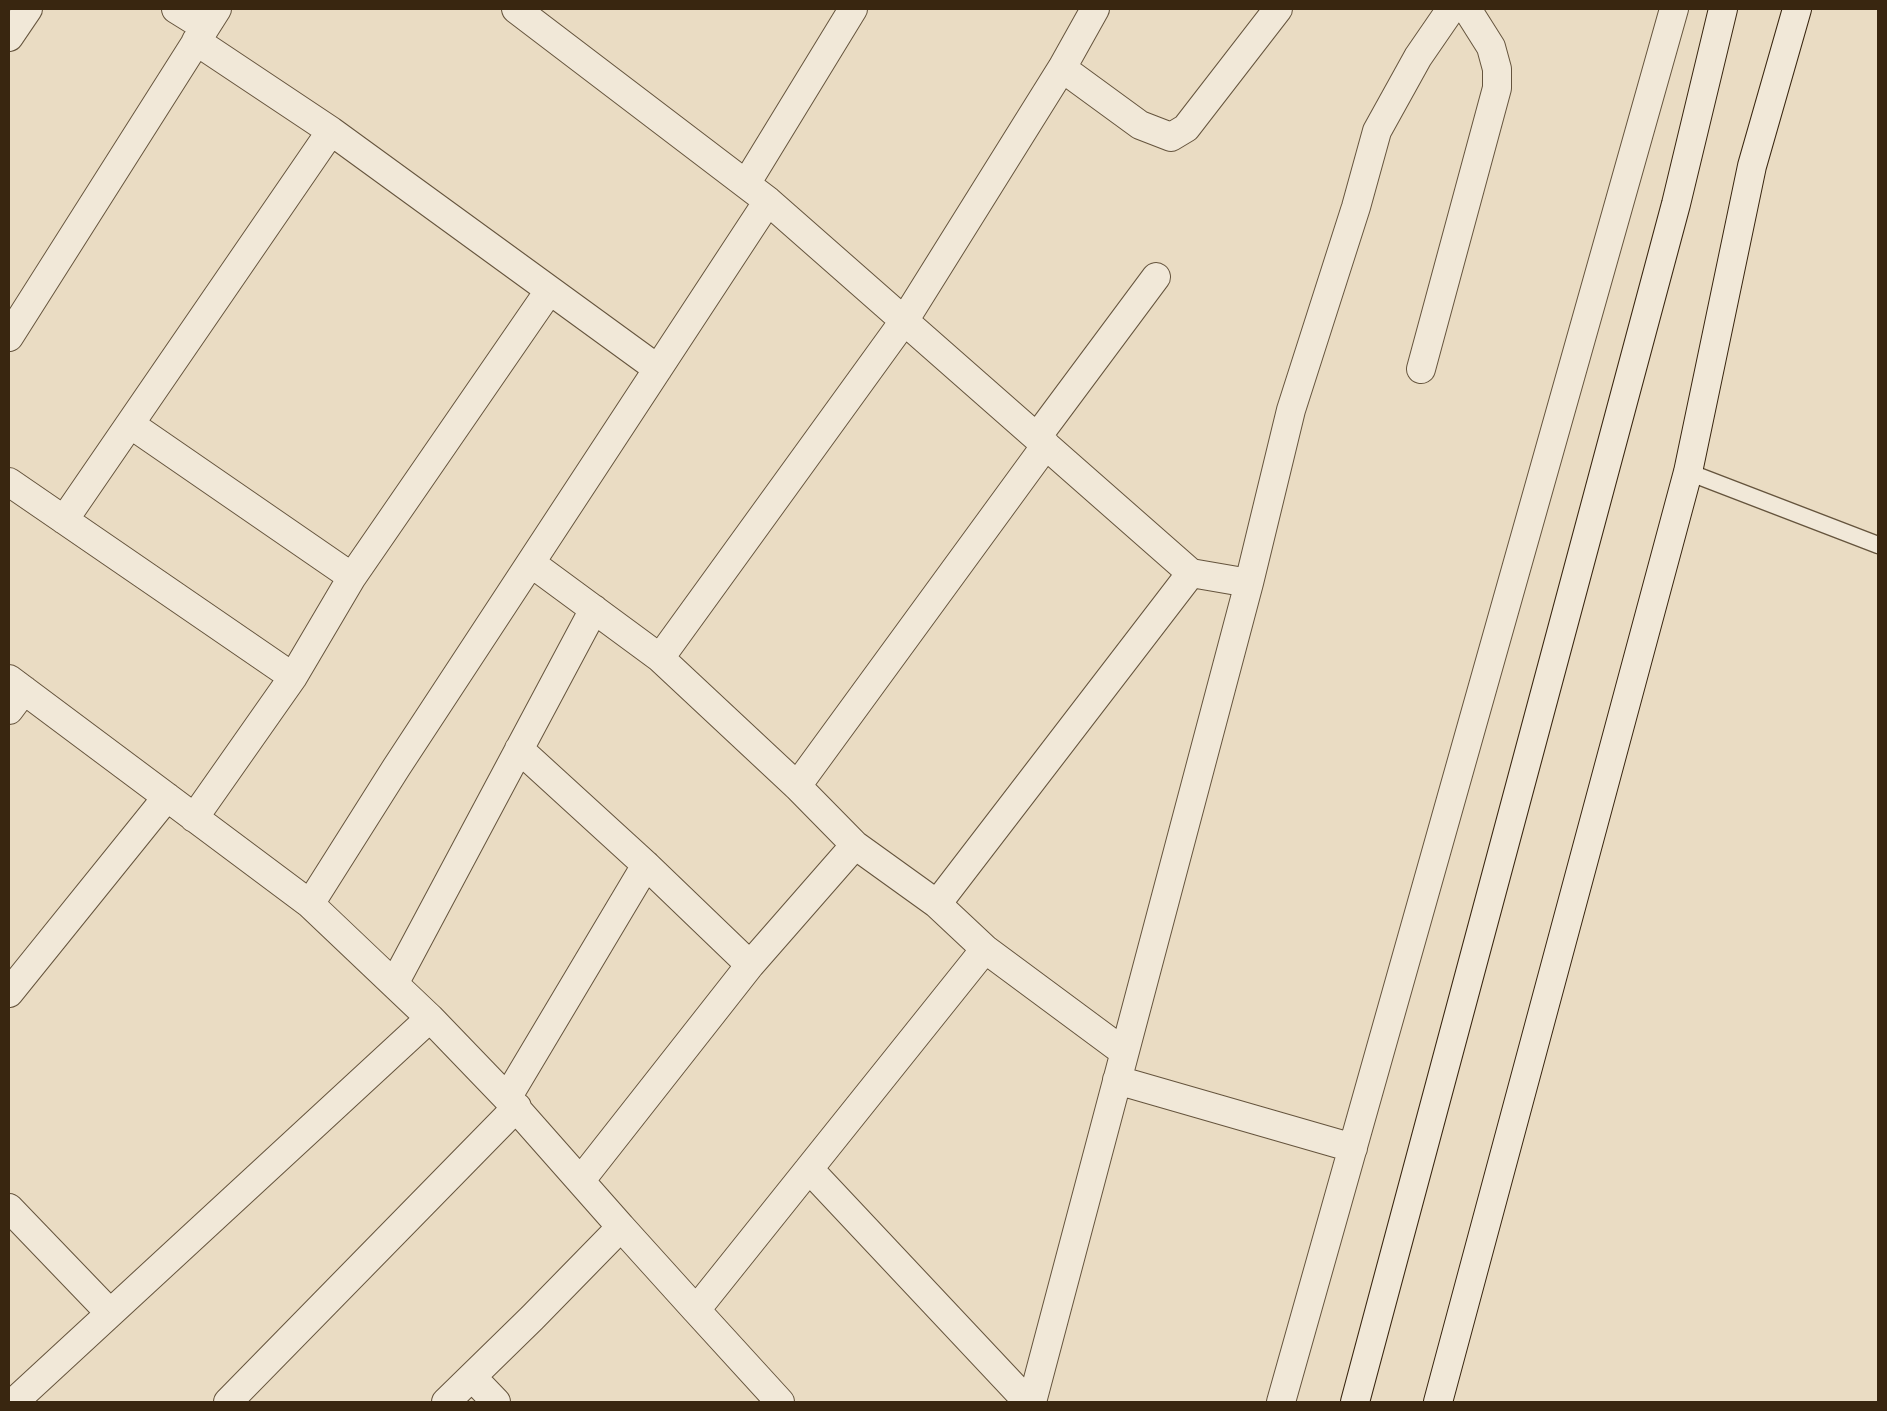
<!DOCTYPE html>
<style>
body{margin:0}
#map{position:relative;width:1887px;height:1411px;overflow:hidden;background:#eadcc3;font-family:Alegreya,serif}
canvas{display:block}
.frame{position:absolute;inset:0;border:10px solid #392610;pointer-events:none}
</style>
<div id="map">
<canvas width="1887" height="1411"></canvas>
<div class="frame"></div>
</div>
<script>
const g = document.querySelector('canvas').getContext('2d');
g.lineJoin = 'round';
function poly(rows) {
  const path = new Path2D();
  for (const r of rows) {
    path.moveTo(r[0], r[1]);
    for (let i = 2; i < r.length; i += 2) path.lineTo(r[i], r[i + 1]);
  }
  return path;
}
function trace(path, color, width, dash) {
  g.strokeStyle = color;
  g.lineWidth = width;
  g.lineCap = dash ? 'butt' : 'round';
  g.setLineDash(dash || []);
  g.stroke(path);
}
const lane = poly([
 [1688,472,1878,545]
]);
const street = poly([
 [176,9,205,27],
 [516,9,768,201,1191,573],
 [9,37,28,9],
 [196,41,331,131,658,369],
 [1062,68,1140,125,1171,137,1186,128,1278,9],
 [746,184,853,9],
 [9,337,217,9],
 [1421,369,1497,88,1497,69,1491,47,1467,9],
 [130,424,352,577],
 [1037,437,1156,277],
 [9,482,293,677],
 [64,520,331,131],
 [531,563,660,658,797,786,855,845,937,904],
 [660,658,904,321,1062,68,1095,9],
 [9,679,310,904,430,1018,507,1098,621,1227],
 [9,710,24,690],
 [519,749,646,865,750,965],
 [797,786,1046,445],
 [194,818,293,677,352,577,549,291],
 [310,904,396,768,768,201],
 [985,949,1124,1052],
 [394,984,594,609],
 [9,993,167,797],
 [1117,1080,1353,1148],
 [507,1098,646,865],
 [809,1169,1028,1402],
 [581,1180,750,965,855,845],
 [9,1208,110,1313],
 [696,1310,780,1402],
 [472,1377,496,1402],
 [14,1402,430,1018],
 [228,1402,517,1107],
 [446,1402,532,1318,621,1227,696,1310,985,949,937,904,1191,573,1249,583,1291,410,1356,207,1377,131,1418,57,1451,9],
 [1032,1402,1249,583],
 [1281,1402,1674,9]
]);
const secondary = poly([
 [1355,1402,1676,204,1723,9],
 [1438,1402,1688,472,1752,166,1797,9]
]);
trace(lane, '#65543d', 19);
trace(street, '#65543d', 30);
trace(secondary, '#392610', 30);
trace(lane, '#f1e8d8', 16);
trace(street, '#f1e8d8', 28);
trace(secondary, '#f1e8d8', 28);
</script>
